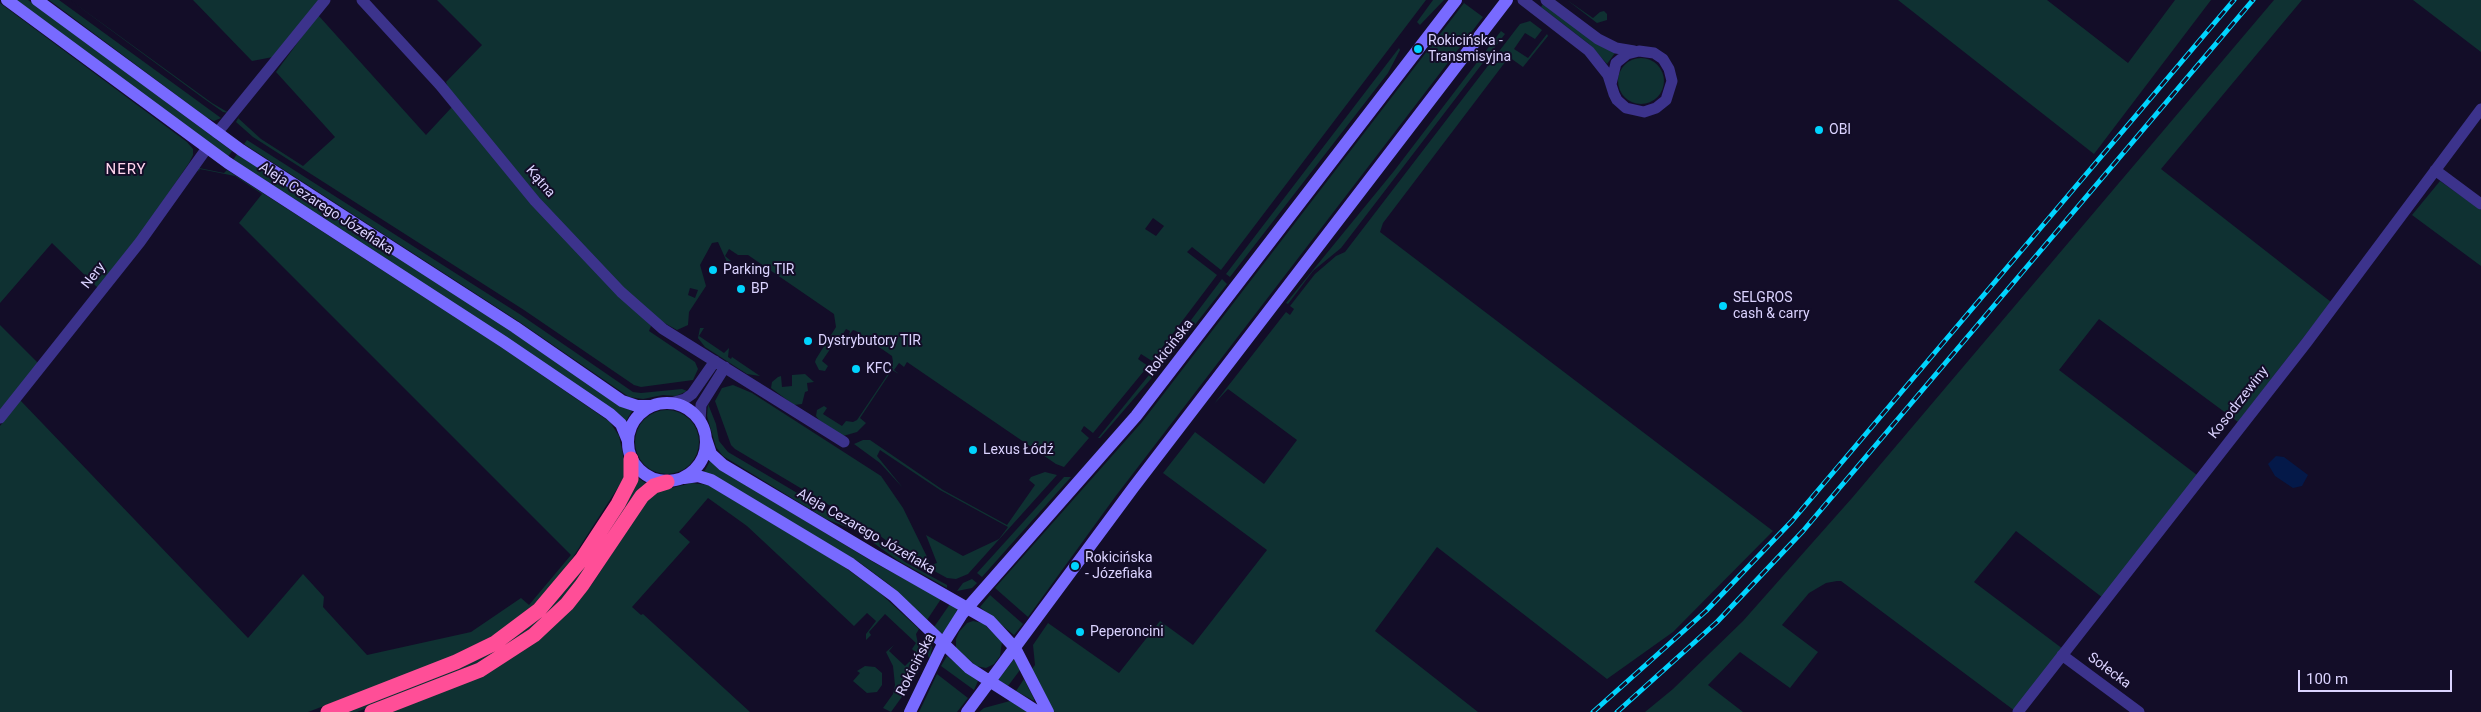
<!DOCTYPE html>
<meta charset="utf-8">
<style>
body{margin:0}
#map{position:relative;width:2481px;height:712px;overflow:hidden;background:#130d28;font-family:Roboto,sans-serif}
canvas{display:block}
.scale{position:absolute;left:2298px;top:670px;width:154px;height:22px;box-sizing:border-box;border:2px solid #dbd3ff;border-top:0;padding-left:6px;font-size:15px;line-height:18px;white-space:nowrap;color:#dbd3ff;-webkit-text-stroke:4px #130d28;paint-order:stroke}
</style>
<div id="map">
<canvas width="2481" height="712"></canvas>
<div class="scale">100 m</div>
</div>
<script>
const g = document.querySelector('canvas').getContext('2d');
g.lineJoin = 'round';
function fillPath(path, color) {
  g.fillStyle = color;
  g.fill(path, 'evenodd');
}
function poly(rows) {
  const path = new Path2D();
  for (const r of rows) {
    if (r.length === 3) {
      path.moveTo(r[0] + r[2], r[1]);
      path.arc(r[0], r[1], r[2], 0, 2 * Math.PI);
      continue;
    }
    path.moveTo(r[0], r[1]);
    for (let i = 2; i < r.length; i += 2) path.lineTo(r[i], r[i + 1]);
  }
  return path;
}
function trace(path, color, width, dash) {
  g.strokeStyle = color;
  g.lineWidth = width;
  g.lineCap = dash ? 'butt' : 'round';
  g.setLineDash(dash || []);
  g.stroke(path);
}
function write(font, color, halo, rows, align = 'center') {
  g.font = font + ' Roboto,sans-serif';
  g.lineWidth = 4;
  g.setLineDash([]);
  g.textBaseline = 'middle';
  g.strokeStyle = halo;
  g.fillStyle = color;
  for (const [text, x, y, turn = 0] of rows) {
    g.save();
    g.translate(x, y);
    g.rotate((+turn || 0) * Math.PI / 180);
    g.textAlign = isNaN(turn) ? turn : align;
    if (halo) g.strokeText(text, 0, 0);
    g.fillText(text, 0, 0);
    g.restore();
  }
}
const green = poly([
 [16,0,28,0,232,151,228,157],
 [49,0,59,0,221,118,214,121,206,117],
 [70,0,212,103,229,113,223,112,203,98],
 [193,0,320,0,273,57,252,61],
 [437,0,1426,0,1221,270,1192,247,1187,252,1217,275,1152,361,1141,354,1138,359,1148,366,1093,433,1084,426,1081,431,1089,438,1064,467,1056,464,907,362,904,367,899,363,894,370,899,374,892,370,860,418,866,423,857,432,843,436,819,420,816,416,817,410,824,406,827,408,823,414,842,426,846,421,853,422,857,420,892,368,893,362,892,356,856,331,853,330,849,335,850,331,846,329,841,337,845,339,848,337,844,342,837,339,822,361,828,366,825,371,819,370,815,362,816,359,836,327,834,314,748,255,738,255,729,249,725,256,731,261,727,262,718,242,712,243,700,265,706,286,689,312,688,325,677,330,659,320,624,291,545,205,449,90,446,82,482,45],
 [1153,218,1164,226,1156,236,1145,229],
 [690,288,698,290,695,298,688,295],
 [1433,0,1444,0,1420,25,1417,22],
 [1567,0,1593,18,1600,12,1604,11,1607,14,1607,20,1597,23],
 [1898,0,2047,0,2128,63,2175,0,2211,0,2094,154],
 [2274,0,2302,0,2161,169,2331,302,2238,422,2099,319,2059,370,2197,475,2103,598,2016,531,1974,582,2063,649,2015,711,1841,581,1837,581,1826,583,1809,593,1782,625,1818,652,1790,688,1740,652,1708,685,1743,712,1645,712,1673,689,1743,621,1852,498],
 [2413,0,2481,0,2481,52],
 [0,3,187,142,193,149,193,155,189,163,137,239,98,288,52,243,0,303],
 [1464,3,1483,17,1115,497,1028,617,995,588,1142,422],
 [1543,4,1615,53,1607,64,1589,44,1541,7],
 [318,15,426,135,452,107,651,326,649,331,695,362,698,369,693,380,641,387,634,385,524,310,253,137,236,122,241,113,238,118,261,139,303,166,335,137,276,72],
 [1530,21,1542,30,1535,39,1525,33,1514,49,1528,58,1547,34,1548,36,1523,67,1509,57,1383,223,1380,232,1773,531,1673,632,1607,679,1437,547,1375,631,1478,712,1054,712,1031,670,1035,665,1033,645,1048,623,1119,673,1160,621,1193,645,1267,550,1163,473,1195,432,1264,484,1297,440,1228,389,1214,404,1286,312,1290,315,1294,309,1290,306,1315,274,1336,256,1345,252,1520,24],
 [1501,31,1505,34,1341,248,1313,271,1288,304,1286,303,1394,171],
 [1399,48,1400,50,1388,73,1230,277,1226,274],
 [1641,81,23],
 [247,140,521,315,633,392,641,393,682,389,687,391,676,396,663,395,643,399,629,397,518,321,244,144],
 [237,154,512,331,620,405,632,411,626,421,233,160],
 [199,168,224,173,227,170,501,347,610,422,619,436,625,464,624,478,566,568,538,601,500,632,442,661,308,712,0,712,0,426,20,400,248,638,303,574,324,597,323,607,367,655,471,632,521,598,529,605,571,555,239,223,262,194,235,176,200,169,198,172],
 [2440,181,2481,210,2481,266,2412,215],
 [1222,279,1227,284,1161,368,1157,365],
 [0,325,39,364,0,414],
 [700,328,704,328,699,336,724,353,729,348,728,357,731,359,732,357,760,376,747,374,705,347,698,338],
 [1153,370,1156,373,1100,438,1098,438],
 [805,374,814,382,807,383,808,391,805,392,802,404,794,405,771,388,772,382,778,377,781,376,782,387,792,386,792,375],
 [733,385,752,393,881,476,903,508,931,565,937,563,926,535,963,556,999,539,1008,527,940,490,880,450,877,456,903,488,880,463,854,444,863,440,870,440,943,490,1007,525,1035,485,1029,480,1031,477,1045,472,1057,475,968,574,956,579,947,578,909,557,876,533,735,449,731,445,715,401,722,388],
 [708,404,716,424,719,441,728,452,853,526,851,529,826,519,723,456,716,447,707,416],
 [667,442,32],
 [710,461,721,470,873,562,941,599,927,620,890,585,859,562,704,472],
 [1064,477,1071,477,982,577,977,573],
 [638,478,647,484,587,567,561,600,533,627,483,661,357,712,345,712,501,646,527,628,538,619],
 [692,483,708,485,840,564,880,593,919,629,916,634,922,664,914,680,891,712,883,708,893,694,895,685,893,666,886,652,894,645,889,651,905,666,917,654,912,649,916,643,885,614,869,632,871,635,866,640,866,634,876,621,867,613,854,626,747,526,708,498,679,532,690,542,632,607,641,615,643,614,750,712,391,712,487,673,529,647,555,625,577,603,592,584,649,497,659,491],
 [873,538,905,562,947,585,947,588,897,560,871,541],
 [972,579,977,583,972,588,957,591,963,583],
 [990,595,1023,624,1014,635,980,607],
 [950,604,958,608,944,635,934,627],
 [973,621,983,623,1002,642,1000,656,994,664,986,668,976,666,956,648,956,639,959,632,967,623],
 [925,635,932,647,930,659,928,656],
 [947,656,978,681,974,690,941,666],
 [1014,659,1020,670,1008,686,998,680],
 [865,666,875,667,882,673,882,685,877,692,867,693,853,681,860,673,857,671],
 [937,674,968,698,957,712,919,712],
 [1024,679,1034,699,1034,701,1016,691],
 [1010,701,1028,712,979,712,984,708]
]);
const water = poly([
 [2276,456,2284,457,2308,475,2302,486,2293,488,2275,476,2268,464]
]);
const street = poly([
 [362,0,440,85,535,201,621,292,663,329,844,442],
 [1523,0,1589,51,1608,75,1614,94,1617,100,1626,108,1644,112,1656,108,1666,100,1672,81,1669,69,1663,59,1654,53,1639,51,1627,54,1616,63,1611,84],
 [1546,0,1598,39,1616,48,1634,51],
 [217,133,325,0],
 [2435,170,2481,204],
 [671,403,685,399,692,394,715,361],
 [0,418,140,242,207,148],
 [700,421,701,405,725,367],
 [2062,655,2139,712],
 [2018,712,2307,342,2481,109]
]);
const secondary = poly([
 [7,0,228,163,504,342,610,414,621,424,628,441],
 [37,0,241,150,515,327,622,401,637,406,652,406],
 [667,442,39],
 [706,439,711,454,723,465,874,555,990,621,1015,648,1048,712],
 [684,478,698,476,711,480,851,564,894,596,969,668,1038,712],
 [910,712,943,644,962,614,1136,416,1456,0],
 [967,712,1133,488,1507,0]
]);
const highway = poly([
 [328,712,456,662,495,643,539,610,582,559,618,504,631,479,631,459],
 [372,712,480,670,534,635,567,604,582,585,642,496,654,486,667,482]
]);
const rail = poly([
 [1593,712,1706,611,1792,521,2234,0],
 [1617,712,1717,622,1803,531,2253,0]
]);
const markers = [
 [1418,49,5,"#00d4fe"],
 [1819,130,5,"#00d4fe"],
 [713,270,5,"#00d4fe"],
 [741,289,5,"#00d4fe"],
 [1723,306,5,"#00d4fe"],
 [808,341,5,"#00d4fe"],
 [856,369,5,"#00d4fe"],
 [973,450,5,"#00d4fe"],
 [1075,566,5,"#00d4fe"],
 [1080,632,5,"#00d4fe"]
];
const poiNames = [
 ["Rokicińska -",1428,41],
 ["Transmisyjna",1428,57],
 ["OBI",1829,130],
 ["Parking TIR",723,270],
 ["BP",751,289],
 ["SELGROS",1733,298],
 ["cash & carry",1733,314],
 ["Dystrybutory TIR",818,341],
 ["KFC",866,369],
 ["Lexus Łódź",983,450],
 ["Rokicińska",1085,558],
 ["- Józefiaka",1085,574],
 ["Peperoncini",1090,632]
];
const streetNames = [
 ["Kątna",540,182,49],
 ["Aleja Cezarego Józefiaka",326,209,33],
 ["Nery",94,276,-52],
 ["Rokicińska",1170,348,-52],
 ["Kosodrzewiny",2239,403,-52],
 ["Aleja Cezarego Józefiaka",866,532,30],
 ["Rokicińska",916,665,-63],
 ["Sołecka",2109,671,37]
];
const neighbourhoodNames = [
 ["NERY",126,170]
];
fillPath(green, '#0f3132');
fillPath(water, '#041949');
trace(street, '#3c338c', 11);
trace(secondary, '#786aff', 12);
trace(highway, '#ff4e97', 15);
trace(rail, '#00d4fe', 5);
trace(rail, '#130d28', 3, [9]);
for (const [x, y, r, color] of markers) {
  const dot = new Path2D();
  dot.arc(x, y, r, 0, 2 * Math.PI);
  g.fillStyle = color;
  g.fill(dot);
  trace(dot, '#130d28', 2);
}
write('14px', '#dbd3ff', '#130d28', poiNames, 'left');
write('14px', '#dbd3ff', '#130d28', streetNames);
g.letterSpacing = '1px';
write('15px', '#ffd5ed', '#130d28', neighbourhoodNames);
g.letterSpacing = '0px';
</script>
